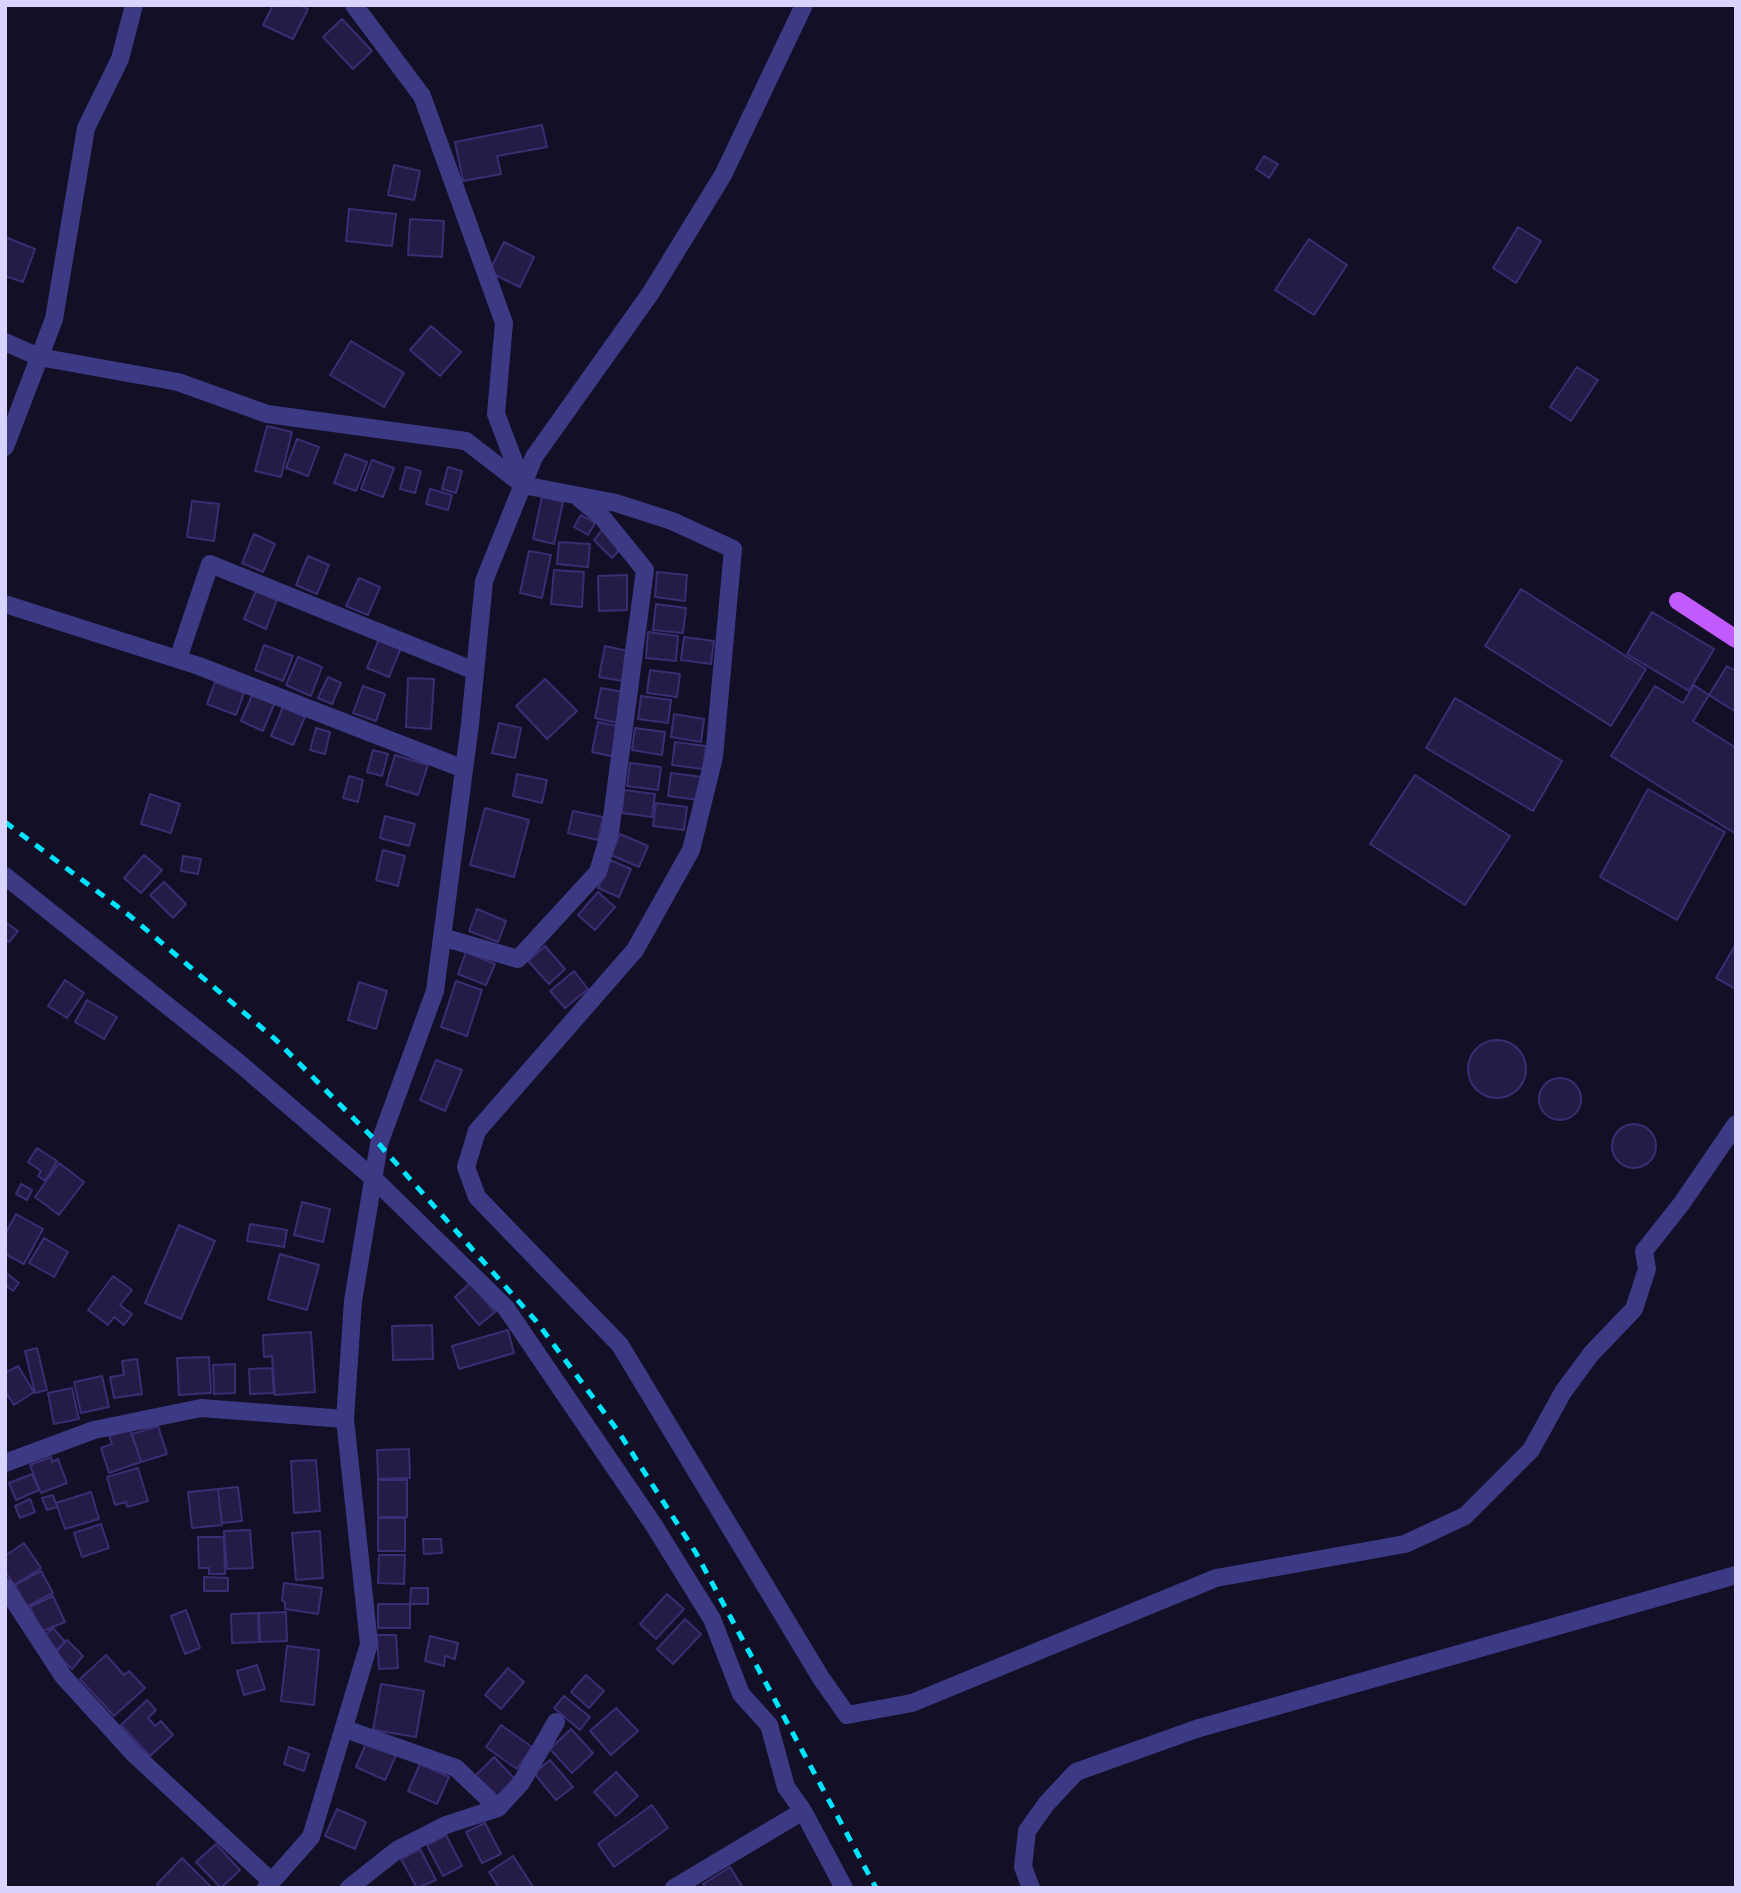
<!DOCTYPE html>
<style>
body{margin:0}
#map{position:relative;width:1741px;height:1893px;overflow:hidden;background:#130f26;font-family:Roboto,sans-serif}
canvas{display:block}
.frame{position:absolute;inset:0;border:7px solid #d9d4ff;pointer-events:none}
</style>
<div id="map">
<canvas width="1741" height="1893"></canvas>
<div class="frame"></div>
</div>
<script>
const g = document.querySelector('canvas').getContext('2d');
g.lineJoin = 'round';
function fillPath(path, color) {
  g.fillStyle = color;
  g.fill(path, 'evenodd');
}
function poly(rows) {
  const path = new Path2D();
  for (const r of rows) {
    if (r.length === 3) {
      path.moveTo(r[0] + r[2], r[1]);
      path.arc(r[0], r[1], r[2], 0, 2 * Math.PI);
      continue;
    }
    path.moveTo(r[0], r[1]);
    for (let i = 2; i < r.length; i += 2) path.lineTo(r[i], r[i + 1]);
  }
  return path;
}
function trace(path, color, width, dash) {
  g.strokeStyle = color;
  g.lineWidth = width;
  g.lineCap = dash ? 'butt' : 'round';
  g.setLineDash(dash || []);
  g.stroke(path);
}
const building = poly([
 [273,5,300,5,308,9,293,39,263,25,273,5],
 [342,19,372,51,353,69,323,37,342,19],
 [542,125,547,147,497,156,501,174,463,181,455,142,542,125],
 [1264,156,1278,164,1269,178,1256,169,1264,156],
 [394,165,420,171,414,200,388,195,394,165],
 [349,209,396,214,392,246,346,241,349,209],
 [410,219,444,221,442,257,408,255,410,219],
 [1518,227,1541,241,1516,283,1493,268,1518,227],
 [5,237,35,249,23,282,5,276,5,237],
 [1309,239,1347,265,1314,315,1275,290,1309,239],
 [504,242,534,257,520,287,489,272,504,242],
 [431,326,461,352,440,376,410,350,431,326],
 [351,341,404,373,384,407,330,375,351,341],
 [1577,367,1598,380,1571,421,1550,407,1577,367],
 [267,426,292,432,281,477,255,471,267,426],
 [297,439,319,447,308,476,286,468,297,439],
 [345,454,367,462,356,491,334,483,345,454],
 [372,460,394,468,383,497,361,489,372,460],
 [406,467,421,471,415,493,400,489,406,467],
 [448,467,462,471,456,493,442,489,448,467],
 [430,489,452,495,448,510,426,504,430,489],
 [542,497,563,502,554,544,533,539,542,497],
 [192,501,219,504,214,541,187,537,192,501],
 [581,515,595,523,588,535,574,527,581,515],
 [603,529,622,547,612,558,594,540,603,529],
 [254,534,275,544,263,572,242,563,254,534],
 [559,542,590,544,588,567,557,564,559,542],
 [529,551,551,555,542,598,520,593,529,551],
 [308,556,329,565,317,594,296,585,308,556],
 [554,570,584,572,582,607,551,604,554,570],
 [657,572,687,575,685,601,655,597,657,572],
 [627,575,627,610,599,611,598,576,627,575],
 [359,578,380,587,368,615,346,606,359,578],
 [1521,589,1646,669,1611,726,1485,646,1521,589],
 [256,591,277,600,266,629,244,619,256,591],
 [656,604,686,608,683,633,653,630,656,604],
 [1652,612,1714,649,1689,691,1627,654,1652,612],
 [648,632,678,636,676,661,646,658,648,632],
 [684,637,714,641,711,664,681,660,684,637],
 [379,639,401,648,389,677,367,668,379,639],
 [264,645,293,656,283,681,255,670,264,645],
 [605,646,628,651,622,681,599,677,605,646],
 [298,657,322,667,311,696,286,685,298,657],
 [1727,666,1736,671,1736,712,1709,695,1693,721,1736,748,1736,834,1611,756,1655,686,1683,703,1694,685,1709,695,1727,666],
 [650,670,680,674,677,697,647,693,650,670],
 [328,677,341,683,332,704,318,698,328,677],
 [408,678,434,679,431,729,406,727,408,678],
 [545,679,577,711,547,739,516,706,545,679],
 [215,682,244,693,236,715,207,704,215,682],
 [363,686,385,694,376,721,353,713,363,686],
 [601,688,624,692,618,723,595,718,601,688],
 [253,693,275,702,263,731,241,721,253,693],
 [641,696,671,700,668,723,638,719,641,696],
 [1455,698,1562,761,1533,811,1426,748,1455,698],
 [283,707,305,717,293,745,271,736,283,707],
 [674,714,704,719,701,742,671,737,674,714],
 [598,722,621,727,615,757,592,752,598,722],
 [499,723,521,728,515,758,492,753,499,723],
 [316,728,330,732,325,754,310,750,316,728],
 [635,728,665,732,662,755,632,750,635,728],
 [675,742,706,746,703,769,672,765,675,742],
 [373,750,388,754,382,776,367,772,373,750],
 [395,755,428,765,418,795,386,785,395,755],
 [630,763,661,767,658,790,627,786,630,763],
 [671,773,702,777,699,800,668,796,671,773],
 [517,774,547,780,542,803,513,796,517,774],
 [1415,775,1510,836,1465,905,1370,844,1415,775],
 [349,776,363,780,358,802,343,798,349,776],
 [1648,789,1725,832,1677,920,1600,877,1648,789],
 [624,790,655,794,652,817,622,813,624,790],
 [150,794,180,804,171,833,141,824,150,794],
 [656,803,687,807,684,830,653,826,656,803],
 [485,808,529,820,514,877,470,865,485,808],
 [573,811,603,817,598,840,568,833,573,811],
 [385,816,415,824,409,846,380,838,385,816],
 [620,834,648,846,639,867,611,855,620,834],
 [383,850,405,856,398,886,376,880,383,850],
 [144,855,162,870,141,893,124,878,144,855],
 [183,856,201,859,198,874,181,871,183,856],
 [610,860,631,869,619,897,598,888,610,860],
 [164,882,186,904,173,918,150,895,164,882],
 [598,892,615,907,595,930,578,915,598,892],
 [477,909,506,921,498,942,469,931,477,909],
 [5,922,18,931,9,942,5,939,5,922],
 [1736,944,1736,989,1716,978,1736,944],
 [545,946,565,969,549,984,528,961,545,946],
 [466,952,495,964,486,985,458,974,466,952],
 [574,971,588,989,565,1008,550,991,574,971],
 [65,980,84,993,67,1018,48,1006,65,980],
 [456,981,482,990,467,1036,441,1027,456,981],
 [359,982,387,991,376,1029,348,1020,359,982],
 [87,1000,117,1017,104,1039,75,1022,87,1000],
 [1497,1069,29],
 [436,1060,462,1070,445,1111,420,1100,436,1060],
 [1560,1099,21],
 [1634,1146,22],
 [37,1148,57,1161,45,1181,38,1176,41,1171,28,1162,37,1148],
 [59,1163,84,1182,59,1215,35,1197,59,1163],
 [21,1184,32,1190,27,1200,16,1194,21,1184],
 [302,1202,330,1209,323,1242,294,1235,302,1202],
 [16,1214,43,1229,24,1264,5,1254,5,1234,16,1214],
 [250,1224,287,1230,284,1247,247,1241,250,1224],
 [179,1225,215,1241,181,1319,145,1303,179,1225],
 [44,1238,68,1252,54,1277,29,1263,44,1238],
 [280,1254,319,1265,307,1310,268,1299,280,1254],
 [5,1272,19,1283,13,1291,5,1285,5,1272],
 [113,1276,132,1290,120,1305,132,1314,124,1325,114,1317,108,1325,88,1310,113,1276],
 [470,1283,495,1312,479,1325,455,1297,470,1283],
 [432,1325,433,1359,393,1360,392,1326,432,1325],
 [508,1330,514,1353,459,1369,452,1346,508,1330],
 [311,1332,315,1392,275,1395,272,1356,264,1357,263,1335,311,1332],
 [37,1348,47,1390,35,1393,25,1351,37,1348],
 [209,1357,211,1393,179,1395,177,1358,209,1357],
 [137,1359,142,1394,114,1398,110,1377,124,1375,122,1361,137,1359],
 [235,1364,235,1393,214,1394,213,1365,235,1364],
 [18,1366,34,1392,14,1405,5,1391,5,1373,18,1366],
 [272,1368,274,1393,250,1394,249,1369,272,1368],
 [102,1376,109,1407,81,1413,74,1382,102,1376],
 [72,1388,79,1419,54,1424,48,1393,72,1388],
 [158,1426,167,1454,141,1462,132,1434,158,1426],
 [130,1430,141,1462,109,1473,101,1448,112,1444,109,1436,130,1430],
 [409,1449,410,1478,378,1479,377,1450,409,1449],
 [51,1457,52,1462,58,1459,67,1483,41,1493,30,1465,51,1457],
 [316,1460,320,1511,294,1513,291,1461,316,1460],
 [138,1468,148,1501,127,1507,126,1502,115,1505,107,1477,138,1468],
 [32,1474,39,1490,16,1500,9,1483,32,1474],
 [378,1480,407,1480,407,1517,378,1517,378,1480],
 [238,1487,242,1521,222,1523,218,1489,238,1487],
 [218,1489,222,1525,192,1528,188,1492,218,1489],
 [91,1492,99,1519,65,1529,56,1503,91,1492],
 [53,1495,57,1507,47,1510,42,1498,53,1495],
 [30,1499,35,1512,20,1518,15,1506,30,1499],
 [378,1518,405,1518,405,1551,378,1551,378,1518],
 [101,1524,109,1548,82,1557,74,1533,101,1524],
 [250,1530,253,1568,227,1569,224,1531,250,1530],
 [320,1531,323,1578,296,1580,292,1533,320,1531],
 [198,1537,224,1537,225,1574,209,1574,209,1568,199,1568,198,1537],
 [423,1539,441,1539,442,1553,424,1554,423,1539],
 [24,1543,41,1568,14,1585,5,1571,5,1556,24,1543],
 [379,1555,405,1555,404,1584,378,1583,379,1555],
 [41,1571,53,1593,26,1607,15,1585,41,1571],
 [204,1577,228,1578,228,1591,204,1591,204,1577],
 [284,1583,322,1588,318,1614,285,1609,285,1602,282,1601,284,1583],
 [411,1588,428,1588,428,1604,410,1604,411,1588],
 [667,1594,684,1609,656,1639,640,1624,667,1594],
 [53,1596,65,1622,41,1632,30,1607,53,1596],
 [378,1604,410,1604,410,1628,378,1628,378,1604],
 [186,1610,200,1648,185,1654,171,1616,186,1610],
 [286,1612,287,1641,260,1642,259,1613,286,1612],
 [258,1613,259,1642,232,1643,231,1614,258,1613],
 [685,1619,701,1634,673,1664,657,1649,685,1619],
 [53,1628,65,1642,55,1651,43,1637,53,1628],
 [377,1635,396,1635,398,1668,379,1669,377,1635],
 [430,1636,458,1643,455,1659,445,1656,444,1666,425,1661,430,1636],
 [67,1640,83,1656,72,1669,55,1653,67,1640],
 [287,1646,319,1650,314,1705,281,1701,287,1646],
 [106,1655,124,1675,129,1671,145,1688,114,1716,80,1679,106,1655],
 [257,1665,265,1689,244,1695,237,1671,257,1665],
 [508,1668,524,1682,501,1709,485,1695,508,1668],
 [586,1675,604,1691,589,1708,571,1692,586,1675],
 [381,1684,424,1691,416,1737,373,1730,381,1684],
 [564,1696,590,1717,580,1730,554,1708,564,1696],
 [147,1700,156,1710,148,1718,155,1726,161,1721,173,1735,150,1756,121,1725,147,1700],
 [616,1708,638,1731,611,1755,590,1731,616,1708],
 [501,1725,532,1747,517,1769,486,1747,501,1725],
 [571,1729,593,1753,572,1773,550,1749,571,1729],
 [367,1741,397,1753,385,1780,356,1767,367,1741],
 [289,1747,309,1754,304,1771,284,1764,289,1747],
 [494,1757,515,1779,495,1799,474,1777,494,1757],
 [550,1760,573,1787,556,1800,534,1773,550,1760],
 [420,1764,449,1777,437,1804,408,1791,420,1764],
 [616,1772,638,1796,616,1816,594,1792,616,1772],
 [652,1805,668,1828,614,1867,598,1844,652,1805],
 [337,1809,366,1822,355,1849,325,1836,337,1809],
 [485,1823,501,1854,482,1863,466,1832,485,1823],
 [446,1835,462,1866,443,1876,427,1845,446,1835],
 [216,1844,240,1870,221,1888,196,1862,216,1844],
 [420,1849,436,1880,417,1888,401,1859,420,1849],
 [513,1856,534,1888,499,1888,489,1872,513,1856],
 [182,1858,212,1888,161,1888,157,1884,182,1858],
 [730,1867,743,1888,706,1888,703,1884,730,1867]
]);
const minor = poly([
 [354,5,422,96,504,323,496,414,523,485],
 [5,342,39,357,178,382,267,414,466,441,523,485,616,503,672,521,733,549,714,757,691,850,635,950,477,1131,466,1167,477,1197,620,1345,821,1678,847,1715,912,1703,1216,1578,1405,1544,1465,1516,1531,1450,1563,1392,1591,1354,1634,1309,1647,1269,1644,1251,1682,1203,1736,1124],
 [5,447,54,319,86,128,120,59,134,5],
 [5,604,199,666,464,769],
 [178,659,210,564,475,671],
 [5,876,238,1062,373,1178,506,1308,653,1524,712,1619,741,1694,769,1725,786,1787,803,1811,844,1888],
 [442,937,518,959,598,872,610,832,645,570,602,517,579,498],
 [5,1463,94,1430,201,1408,345,1419],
 [5,1587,63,1676,134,1754,271,1881],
 [345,1729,456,1768,498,1808],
 [266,1888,311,1837,369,1644,345,1419,353,1301,379,1144,435,991,470,724,484,581,534,457,650,294,723,175,804,5],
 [349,1888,397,1850,446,1825,498,1808,521,1783,556,1722],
 [674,1888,803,1811],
 [1031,1888,1023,1867,1027,1831,1047,1803,1076,1772,1196,1729,1736,1575]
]);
const major = poly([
 [1678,601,1736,639]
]);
const rail = poly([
 [5,822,130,916,275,1039,379,1144,536,1321,618,1431,696,1553,876,1888]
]);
fillPath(building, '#241b47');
trace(building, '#3b2d73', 2);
trace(minor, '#3d3a85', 18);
trace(major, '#c25bff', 18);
trace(rail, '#00e5ff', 5, [10, 9]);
</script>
